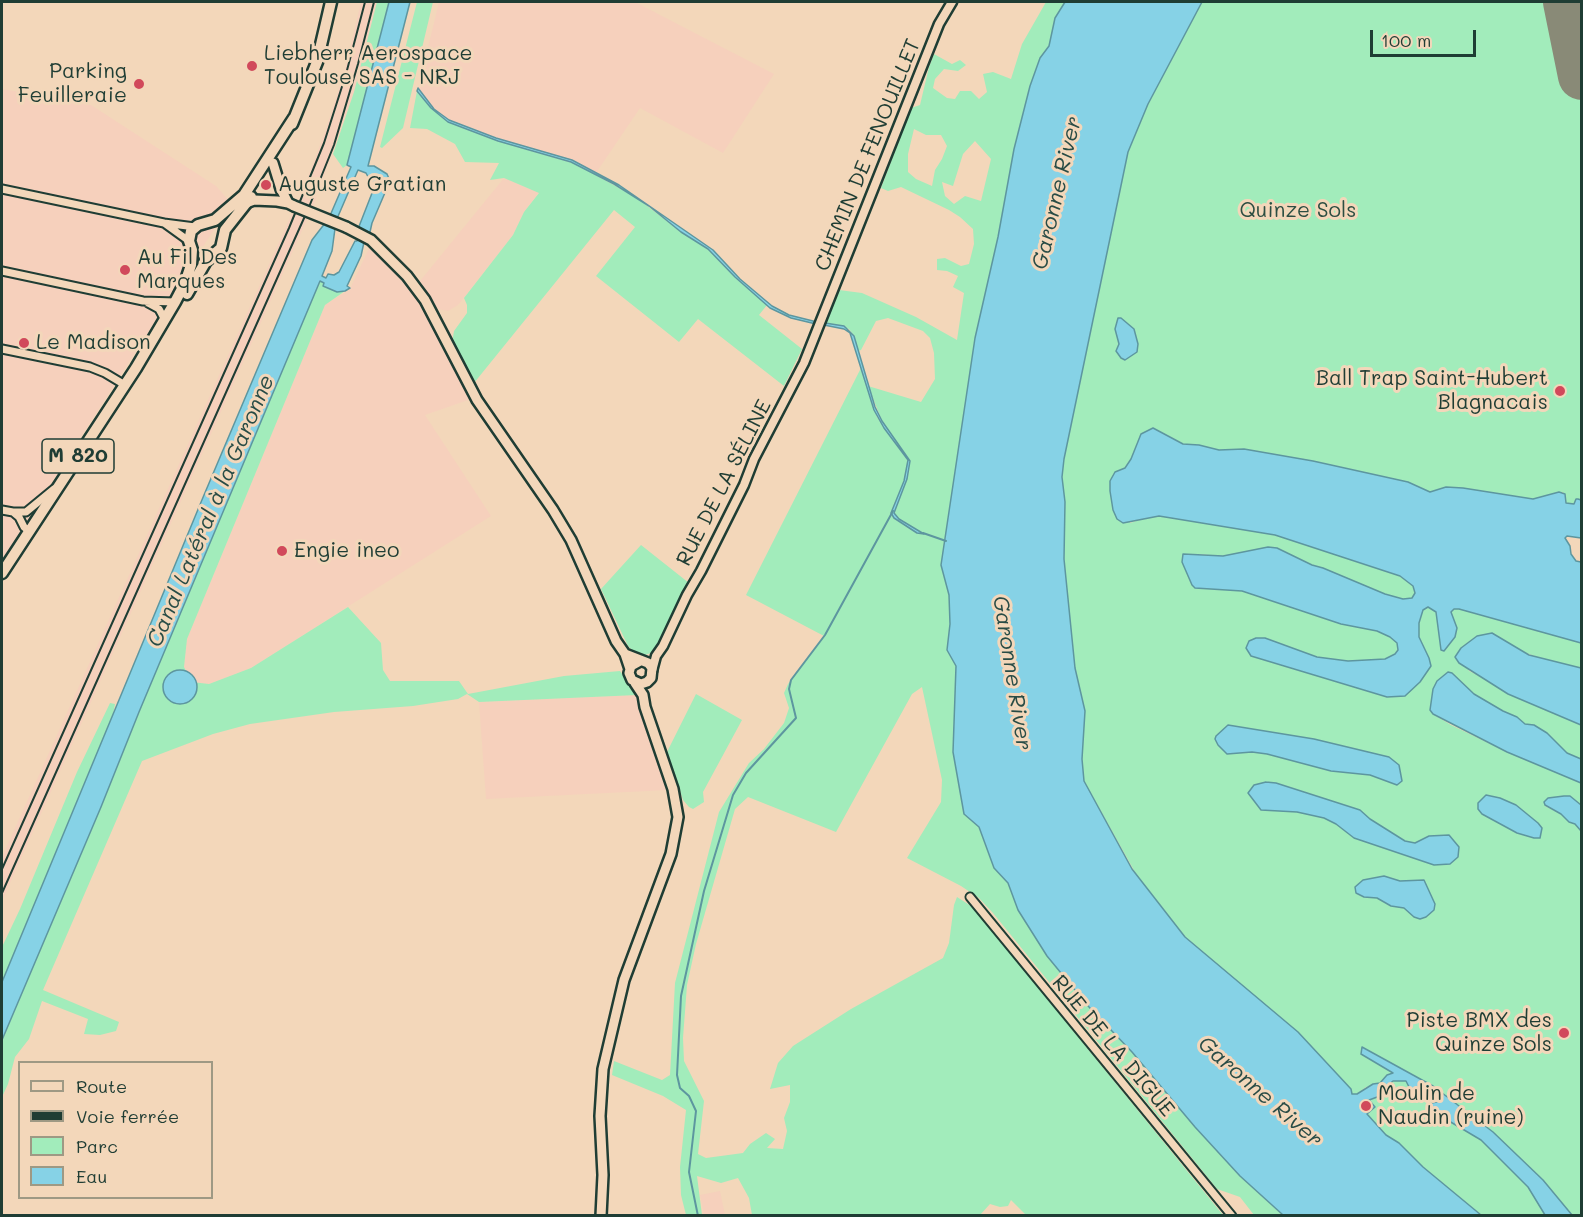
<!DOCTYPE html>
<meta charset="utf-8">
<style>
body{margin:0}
#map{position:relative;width:1583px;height:1217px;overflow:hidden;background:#f3d7ba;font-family:Mali,sans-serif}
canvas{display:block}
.frame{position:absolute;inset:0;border:3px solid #1f3d34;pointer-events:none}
.legend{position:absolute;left:18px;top:1061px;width:195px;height:138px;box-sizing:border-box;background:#f3d7ba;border:2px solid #9e9984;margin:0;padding:8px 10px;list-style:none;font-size:18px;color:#1f3d34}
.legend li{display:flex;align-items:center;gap:12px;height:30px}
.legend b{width:30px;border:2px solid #9e9984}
.scale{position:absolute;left:1370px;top:30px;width:106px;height:27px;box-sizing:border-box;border:3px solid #1f3d34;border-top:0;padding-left:8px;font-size:18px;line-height:21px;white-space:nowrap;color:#1f3d34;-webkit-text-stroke:4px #f3d7ba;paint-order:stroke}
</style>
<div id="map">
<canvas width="1583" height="1217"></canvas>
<div class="frame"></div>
<ul class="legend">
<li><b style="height:8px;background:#f3d7ba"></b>Route</li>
<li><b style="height:8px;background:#1f3d34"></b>Voie ferrée</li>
<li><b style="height:16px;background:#a2ecbb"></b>Parc</li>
<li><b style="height:16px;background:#86d2e6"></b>Eau</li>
</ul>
<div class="scale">100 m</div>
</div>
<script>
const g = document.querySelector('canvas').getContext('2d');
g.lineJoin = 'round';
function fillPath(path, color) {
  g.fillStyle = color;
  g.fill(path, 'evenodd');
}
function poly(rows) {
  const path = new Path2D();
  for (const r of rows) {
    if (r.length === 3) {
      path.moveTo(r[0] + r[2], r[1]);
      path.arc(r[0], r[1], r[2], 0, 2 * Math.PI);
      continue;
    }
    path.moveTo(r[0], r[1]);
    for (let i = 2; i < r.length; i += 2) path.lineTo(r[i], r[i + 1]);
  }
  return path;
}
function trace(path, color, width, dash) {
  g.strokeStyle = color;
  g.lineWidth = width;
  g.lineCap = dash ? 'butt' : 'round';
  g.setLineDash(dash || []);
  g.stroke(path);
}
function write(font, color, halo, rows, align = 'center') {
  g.font = font + ' Mali,sans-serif';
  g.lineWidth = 6;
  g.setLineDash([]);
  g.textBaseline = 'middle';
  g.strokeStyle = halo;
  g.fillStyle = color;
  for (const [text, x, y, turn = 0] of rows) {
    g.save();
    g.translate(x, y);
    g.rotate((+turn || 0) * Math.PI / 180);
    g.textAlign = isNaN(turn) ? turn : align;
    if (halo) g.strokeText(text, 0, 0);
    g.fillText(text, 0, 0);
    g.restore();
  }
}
const built = poly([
 [361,2,377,2,354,92,312,209,298,203,325,132,344,73],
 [439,2,635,2,774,74,723,153,640,108,596,173,572,160,496,138,460,125,444,117,434,109,418,88],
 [2,89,91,105,216,186,231,203,2,560],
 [504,178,539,192,524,212,513,235,458,305,448,311,438,309,420,281],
 [294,209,309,215,2,901,2,857],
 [370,246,410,286,423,304,454,369,471,399,425,415,491,516,251,668,209,684,192,682,184,667,187,639,325,305,350,289],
 [637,695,668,790,486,799,479,702],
 [720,1191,725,1215,704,1215,700,1195]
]);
const green = poly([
 [377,2,389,2,355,138,347,165,343,168,333,154,354,92],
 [417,2,433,2,403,128,382,148,380,147],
 [1046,2,1065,2,1055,18,1049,46,1040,58,1030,86,1014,149,998,237,975,338,941,565,949,595,950,624,947,650,956,666,953,752,964,814,979,827,994,868,1008,883,1018,910,1047,956,1089,1007,1132,1052,1195,1127,1240,1176,1283,1215,1254,1215,1240,1197,1217,1189,993,913,979,898,961,886,907,858,941,802,942,780,922,687,912,694,836,832,748,797,735,809,696,944,687,985,683,1038,684,1061,704,1101,698,1154,706,1158,743,1153,750,1144,766,1133,775,1139,767,1148,783,1149,787,1131,784,1118,790,1102,790,1085,770,1089,778,1063,793,1046,851,1009,943,958,949,943,954,905,957,897,971,906,991,930,1223,1215,1026,1215,1011,1200,1008,1206,1000,1207,990,1204,980,1215,752,1215,749,1198,738,1178,721,1183,697,1176,702,1215,686,1215,681,1195,680,1167,686,1110,663,1096,612,1075,614,1061,662,1080,670,1075,675,983,719,812,749,763,764,749,784,723,789,708,784,693,788,684,824,636,746,595,861,368,877,417,908,460,904,481,891,513,894,518,917,533,923,533,899,519,894,513,907,479,910,461,882,421,868,386,921,402,935,379,934,353,930,338,923,331,888,318,876,321,861,350,858,351,854,336,849,329,825,323,839,290,862,293,916,317,957,340,964,293,953,287,958,276,947,271,937,270,937,259,945,258,961,266,969,264,974,244,973,229,960,217,949,210,901,187,888,191,881,188,911,108,920,105,929,67,934,54,952,64,960,60,966,65,958,71,944,69,935,79,933,88,947,98,955,99,960,91,971,91,979,99,987,92,983,74,993,72,1011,79,1022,44],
 [914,129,926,135,941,135,947,146,942,159,935,170,932,186,916,179,908,172,908,154],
 [975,141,991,159,981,201,965,196,954,204,945,196,942,182,953,186,963,154],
 [1202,2,1581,2,1581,500,1579,499,1574,504,1566,503,1563,492,1559,492,1533,499,1463,488,1446,487,1430,492,1408,482,1313,461,1244,449,1219,450,1199,445,1183,444,1153,428,1141,434,1131,459,1125,468,1130,523,1142,519,1159,516,1275,535,1400,576,1413,586,1415,593,1412,598,1403,599,1385,594,1323,568,1312,565,1268,547,1223,556,1196,554,1188,575,1192,585,1242,591,1341,624,1377,631,1390,637,1397,643,1398,650,1395,654,1385,659,1348,661,1317,657,1265,638,1347,685,1387,697,1429,658,1419,637,1419,623,1423,610,1428,607,1436,612,1441,650,1444,651,1455,637,1457,628,1451,612,1454,609,1459,609,1581,643,1581,668,1555,663,1477,636,1461,648,1469,671,1581,725,1581,759,1567,753,1547,733,1534,725,1525,724,1517,717,1503,711,1474,694,1452,673,1437,681,1433,689,1430,709,1433,714,1451,725,1507,752,1581,783,1581,805,1570,796,1545,806,1561,814,1569,822,1575,824,1581,831,1581,1215,1572,1215,1543,1180,1493,1132,1433,1086,1394,1073,1384,1084,1366,1087,1357,1094,1352,1094,1332,1069,1185,937,1141,883,1084,781,1082,759,1085,711,1075,668,1064,559,1065,502,1062,477,1064,459,1128,152,1148,104],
 [417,91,431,108,448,122,498,141,576,164,637,198,681,232,708,249,735,277,767,305,759,315,802,349,784,386,698,319,679,342,596,276,635,227,614,210,474,383,452,343,454,331,467,313,467,305,464,298,513,235,524,212,539,193,504,178,490,180,499,163,465,162,455,144,427,129,410,128],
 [320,280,325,283,323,286,337,292,345,291,325,305,187,639,184,667,192,682,209,684,251,668,348,607,381,643,383,670,390,681,459,681,468,694,564,676,620,671,637,695,479,702,467,694,458,699,413,706,334,712,250,724,213,734,142,761,43,990,119,1022,116,1031,100,1035,84,1034,88,1019,42,1001,29,1039,15,1057,8,1084,2,1097,2,1040,101,807,139,712],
 [641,545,689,583,658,644,651,653,645,655,636,654,628,646,601,589],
 [696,694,742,720,703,792,704,802,693,809,689,807,683,800,667,752],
 [110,703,115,704,113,715,2,982,2,947,20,909,77,772],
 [1393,1081,1406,1081,1411,1091,1431,1094,1441,1102,1427,1108,1481,1140,1529,1187,1545,1215,1481,1215,1423,1167,1399,1143,1386,1135,1367,1114,1374,1107,1369,1100,1380,1095,1387,1086]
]);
const water = poly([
 [389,2,410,2,368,166,374,166,387,174,390,181,372,223,370,232,366,233,361,256,347,286,350,288,345,291,337,292,323,286,324,283,320,281,139,712,101,807,2,1040,2,982,204,495,312,240,329,218,351,167,347,165,389,2],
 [358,170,366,173,374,188,358,229,361,231,357,241,355,241,339,272,334,275,328,274,326,278,322,276,332,251,336,221,358,170],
 [1065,2,1202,2,1148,104,1128,152,1064,459,1062,477,1065,502,1064,559,1075,668,1085,711,1082,759,1084,781,1132,869,1185,937,1298,1032,1351,1089,1352,1094,1357,1094,1373,1084,1380,1083,1387,1075,1393,1073,1361,1054,1362,1047,1433,1086,1493,1132,1543,1180,1572,1215,1545,1215,1528,1187,1481,1140,1427,1108,1432,1103,1440,1101,1431,1094,1411,1091,1406,1081,1393,1081,1387,1086,1380,1096,1369,1100,1375,1107,1367,1114,1386,1135,1399,1143,1423,1167,1481,1215,1283,1215,1240,1176,1195,1127,1132,1052,1089,1007,1047,956,1018,910,1008,883,994,868,979,827,964,814,953,752,956,666,947,650,950,624,949,595,941,565,975,338,998,237,1014,149,1030,86,1040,58,1049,46,1055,18,1065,2],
 [418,88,434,109,449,120,496,138,572,160,619,185,713,250,740,279,772,306,789,315,817,322,816,324,791,318,770,308,735,277,708,249,681,232,649,206,614,184,571,162,498,141,448,122,431,108,417,91,418,88],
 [1118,318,1121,318,1134,329,1138,344,1137,352,1125,360,1121,358,1116,351,1119,344,1115,329,1118,318],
 [825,323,844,326,854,336,875,407,882,421,910,461,907,479,894,513,899,519,924,534,917,533,894,518,891,513,904,481,908,460,884,428,874,410,850,333,844,329,824,325,825,323],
 [1153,428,1183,444,1199,445,1219,450,1244,449,1313,461,1408,482,1430,492,1446,487,1463,488,1533,499,1559,492,1565,494,1566,503,1574,504,1576,499,1578,499,1581,500,1581,538,1567,536,1565,538,1570,546,1571,554,1576,561,1581,562,1581,643,1459,609,1454,609,1451,612,1457,628,1455,637,1444,651,1441,650,1436,612,1428,607,1423,610,1419,623,1419,637,1429,658,1431,666,1420,682,1405,696,1387,697,1251,656,1246,648,1249,641,1256,638,1265,638,1317,657,1348,661,1385,659,1395,654,1398,650,1397,643,1390,637,1377,631,1341,624,1242,591,1195,588,1192,585,1182,562,1183,554,1223,556,1268,547,1277,548,1312,565,1323,568,1385,594,1403,599,1412,598,1415,593,1413,586,1400,576,1275,535,1159,516,1123,523,1117,519,1113,510,1110,491,1110,481,1115,472,1125,468,1131,459,1141,434,1153,428],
 [1492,633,1529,655,1581,668,1581,725,1508,694,1459,663,1455,657,1461,648,1477,636,1492,633],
 [180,687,17],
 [1448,672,1452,673,1474,694,1503,711,1517,717,1525,724,1534,725,1547,733,1567,753,1581,759,1581,783,1507,752,1433,714,1430,710,1433,689,1437,681,1448,672],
 [1228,725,1314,739,1389,757,1399,765,1402,781,1397,785,1370,775,1331,771,1267,754,1252,752,1227,754,1218,745,1215,739,1216,736,1228,725],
 [1266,782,1276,783,1360,810,1370,819,1405,841,1415,843,1429,836,1449,835,1459,847,1458,857,1450,864,1434,865,1354,838,1336,824,1324,818,1297,812,1261,810,1248,793,1254,785,1266,782],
 [1486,795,1500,798,1516,805,1538,823,1542,828,1540,838,1534,838,1517,833,1482,814,1478,809,1478,803,1486,795],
 [1564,796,1570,796,1581,805,1581,831,1575,824,1569,822,1561,814,1545,805,1544,802,1548,798,1564,796],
 [1384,876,1400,881,1424,880,1435,904,1434,910,1426,917,1420,919,1414,917,1404,908,1391,906,1377,898,1364,897,1356,893,1355,887,1363,880,1384,876]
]);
const stream = poly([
 [923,533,946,541],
 [698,1216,689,1172,696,1111,689,1096,680,1088,677,1075,681,996,704,891,733,795,746,773,796,718,789,689,791,680,825,635,893,511]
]);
const taxiway = poly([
 [1575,43,1582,46]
]);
const runway = poly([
 [1567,2,1582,76]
]);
const minor = poly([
 [2,189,164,223],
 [189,241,164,223,195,227],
 [2,271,143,301,175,302],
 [148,303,159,309,165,320],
 [2,349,90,367,105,373,125,385],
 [2,510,13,512],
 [29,531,24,527,19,517,13,512,26,512,54,489],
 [970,897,1232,1216]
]);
const tertiary = poly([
 [652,671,656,656,663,646,687,595,701,571,744,485,754,459,804,363,939,24,952,2]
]);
const secondary = poly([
 [273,163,281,189,288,203],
 [246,203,254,200,277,201,288,203,294,206],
 [346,227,371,240,407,276,425,300,477,400,553,510,571,540,616,641,625,654,630,669],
 [625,654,648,663,652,668,651,678,647,682,641,684,632,680,629,673,631,666,640,661],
 [601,1216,603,1175,600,1116,603,1069,624,980,671,854,678,817,673,789,645,707,643,695,635,683]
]);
const primary = poly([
 [292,124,317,62,331,2],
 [187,294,206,261,221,248,225,230,251,197],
 [2,573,136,368,175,302,185,283,191,265,192,250,189,241,191,231,198,225,215,220,244,195,294,118]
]);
const rail = poly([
 [2,869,289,228,324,143,346,74,365,2],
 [2,893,309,207,334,145,358,64,374,2]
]);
const secondaryBridge = poly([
 [294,206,346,227]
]);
const markers = [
 [252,66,6,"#d1495b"],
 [139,84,6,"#d1495b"],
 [266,185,6,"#d1495b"],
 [125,270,6,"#d1495b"],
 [24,343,6,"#d1495b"],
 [1560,391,6,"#d1495b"],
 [282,551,6,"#d1495b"],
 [1564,1033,6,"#d1495b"],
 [1366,1106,6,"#d1495b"]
];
const shields = [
 [78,456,72]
];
const shieldNames = [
 ["M 820",78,456]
];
const poiNames = [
 ["Liebherr Aerospace",264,54],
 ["Toulouse SAS - NRJ",264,78],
 ["Parking",127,72,"right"],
 ["Feuilleraie",127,96,"right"],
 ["Auguste Gratian",278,185],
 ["Au Fil Des",137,258],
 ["Marques",137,282],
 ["Le Madison",36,343],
 ["Ball Trap Saint-Hubert",1548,379,"right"],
 ["Blagnacais",1548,403,"right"],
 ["Engie ineo",294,551],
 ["Piste BMX des",1552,1021,"right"],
 ["Quinze Sols",1552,1045,"right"],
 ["Moulin de",1378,1094],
 ["Naudin (ruine)",1378,1118]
];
const streetNames = [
 ["CHEMIN DE FENOUILLET",868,155,-68],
 ["RUE DE LA SÉLINE",724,483,-63],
 ["RUE DE LA DIGUE",1113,1046,50]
];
const parkNames = [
 ["Quinze Sols",1298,211]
];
const waterNames = [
 ["Garonne River",1057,193,-77],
 ["Canal Latéral à la Garonne",211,511,-67],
 ["Garonne River",1012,673,81],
 ["Garonne River",1260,1092,41]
];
fillPath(built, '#f6d0bc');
fillPath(green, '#a2ecbb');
fillPath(water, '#86d2e6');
trace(water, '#5d969f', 1.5);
trace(stream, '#5d969f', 2);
trace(taxiway, '#898a77', 20);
trace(runway, '#898a77', 48);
trace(minor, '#1f3d34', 11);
trace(tertiary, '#1f3d34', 13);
trace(secondary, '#1f3d34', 14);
trace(primary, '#1f3d34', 15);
trace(minor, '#f3d7ba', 7);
trace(tertiary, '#f3d7ba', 8);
trace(secondary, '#f3d7ba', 9);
trace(primary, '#f3d7ba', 10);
trace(rail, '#1f3d34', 2);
trace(secondaryBridge, '#1f3d34', 14, []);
trace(secondaryBridge, '#f3d7ba', 9);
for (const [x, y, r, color] of markers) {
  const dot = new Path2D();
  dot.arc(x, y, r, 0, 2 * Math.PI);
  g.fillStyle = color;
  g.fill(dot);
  trace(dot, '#f3d7ba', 2);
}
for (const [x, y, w] of shields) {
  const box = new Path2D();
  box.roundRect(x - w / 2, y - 17, w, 34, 4.5);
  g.fillStyle = '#f3d7ba';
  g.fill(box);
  trace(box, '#1f3d34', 1.5);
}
write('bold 20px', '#1f3d34', null, shieldNames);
write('21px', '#1f3d34', '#f3d7ba', poiNames, 'left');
write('21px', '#1f3d34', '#f3d7ba', streetNames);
write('21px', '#2c4e42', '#f3d7ba', parkNames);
write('italic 22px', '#294c46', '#f3d7ba', waterNames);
</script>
